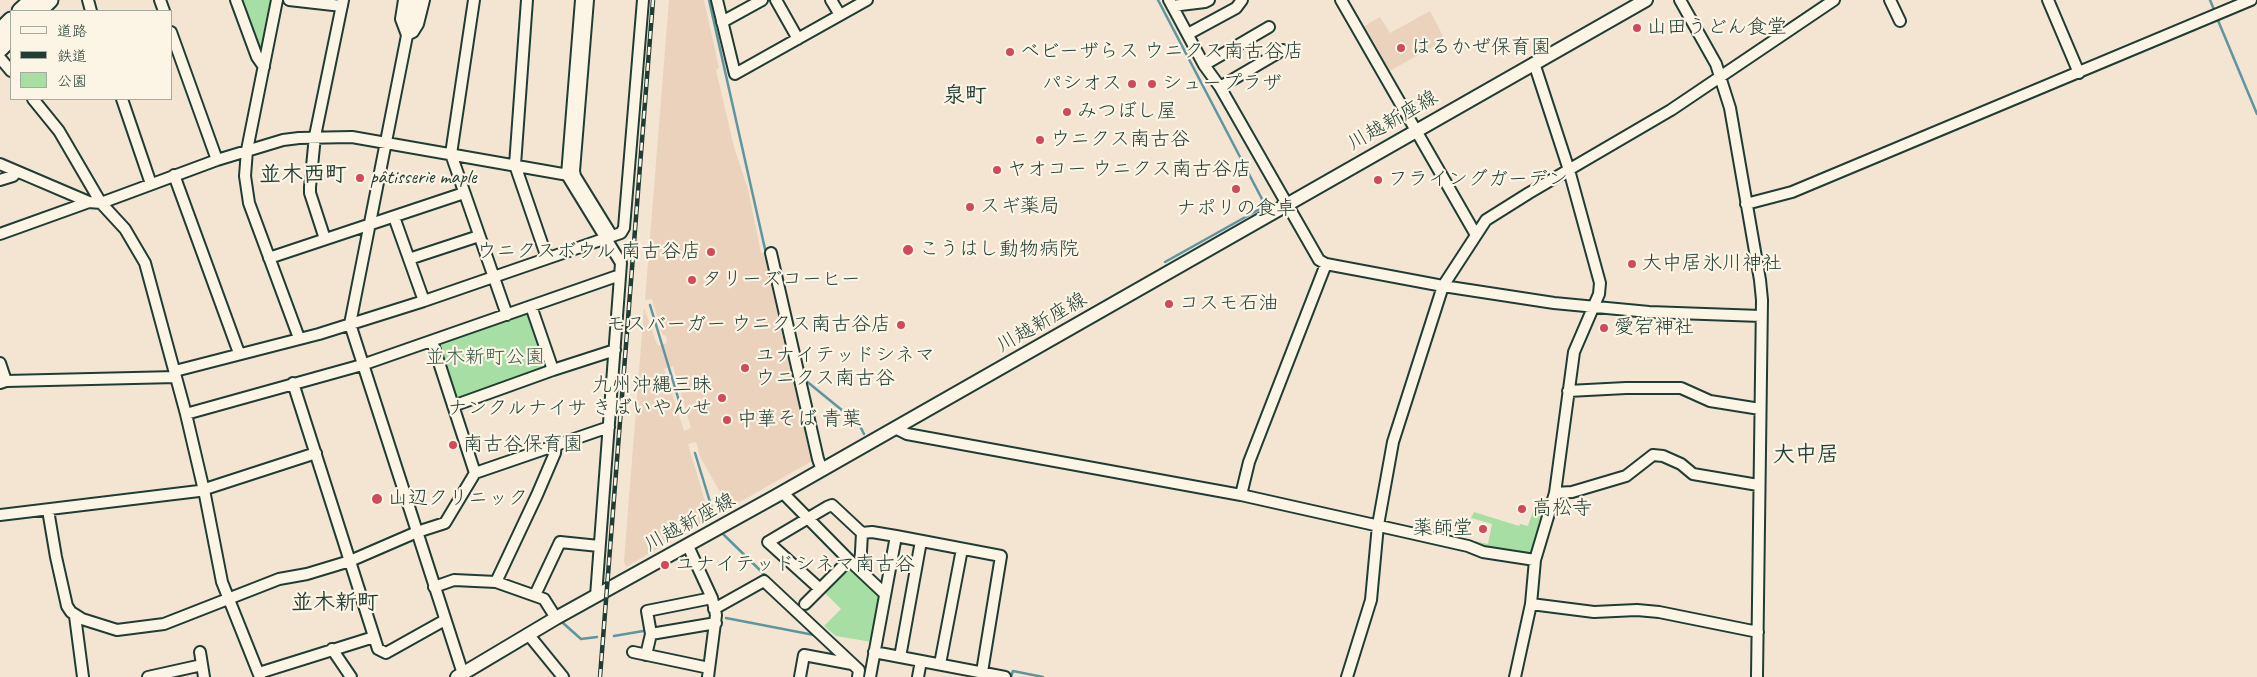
<!DOCTYPE html>
<meta charset="utf-8">
<style>
body{margin:0}
#map{position:relative;width:2257px;height:677px;overflow:hidden;background:#f4e5d2;font-family:Caveat,"Klee One",sans-serif}
canvas{display:block}
.legend{position:absolute;left:10px;top:10px;width:162px;height:90px;box-sizing:border-box;background:#fcf5e5;border:1px solid #a4ab9e;margin:0;padding:6px 9px;list-style:none;font-size:15px;color:#1f3d34}
.legend li{display:flex;align-items:center;gap:10px;height:25px}
.legend b{width:25px;border:1px solid #a4ab9e}
</style>
<div id="map">
<canvas width="2257" height="677"></canvas>
<ul class="legend">
<li><b style="height:6px;background:#fcf5e5"></b>道路</li>
<li><b style="height:6px;background:#1f3d34"></b>鉄道</li>
<li><b style="height:14px;background:#a6dea3"></b>公園</li>
</ul>
</div>
<script>
const g = document.querySelector('canvas').getContext('2d');
g.lineJoin = 'round';
function fillPath(path, color) {
  g.fillStyle = color;
  g.fill(path, 'evenodd');
}
function poly(rows) {
  const path = new Path2D();
  for (const r of rows) {
    path.moveTo(r[0], r[1]);
    for (let i = 2; i < r.length; i += 2) path.lineTo(r[i], r[i + 1]);
  }
  return path;
}
function trace(path, color, width, dash) {
  g.strokeStyle = color;
  g.lineWidth = width;
  g.lineCap = dash ? 'butt' : 'round';
  g.setLineDash(dash || []);
  g.stroke(path);
}
function write(font, color, halo, rows, align = 'center') {
  g.font = font + ' Caveat,"Klee One",sans-serif';
  g.lineWidth = 4.5;
  g.setLineDash([]);
  g.textBaseline = 'middle';
  g.strokeStyle = halo;
  g.fillStyle = color;
  for (const [text, x, y, turn = 0] of rows) {
    g.save();
    g.translate(x, y);
    g.rotate((+turn || 0) * Math.PI / 180);
    g.textAlign = isNaN(turn) ? turn : align;
    if (halo) g.strokeText(text, 0, 0);
    g.fillText(text, 0, 0);
    g.restore();
  }
}
const built = poly([
 [669,0,704,0,719,68,716,70,734,147,748,189,761,253,768,253,770,262,766,263,812,461,729,508,700,457,696,442,688,444,710,518,626,567,624,561,644,308,657,344,659,346,667,343,666,336,662,334,652,299,645,300],
 [673,366,691,428,684,431,664,369],
 [1430,11,1445,40,1386,73,1362,31,1363,27,1380,17,1390,33]
]);
const green = poly([
 [239,0,271,0,261,48,256,48],
 [526,313,529,313,548,365,546,369,458,399,454,397,437,346,439,343],
 [1533,511,1545,516,1532,555,1474,545,1475,541,1488,544,1492,524,1471,518,1474,512,1519,526,1520,524,1528,526],
 [846,567,850,567,880,594,881,599,872,642,836,636,824,626,841,609,823,591]
]);
const stream = poly([
 [709,0,792,369],
 [1158,0,1262,199,1261,206,1258,210,1165,262],
 [2210,0,2215,12],
 [2217,18,2257,114],
 [616,245,625,258],
 [650,305,683,414],
 [805,380,843,411],
 [860,426,864,434],
 [695,453,714,515],
 [723,534,768,578],
 [726,618,814,635],
 [563,623,581,639,597,637],
 [614,636,649,630],
 [1011,677,1013,671,1043,677]
]);
const minor = poly([
 [88,0,91,11],
 [160,0,164,11],
 [236,0,257,57,264,67],
 [277,0,247,150,245,176,249,203,299,338],
 [289,0,342,6],
 [404,0,401,19,407,35,413,32,418,24,424,0],
 [414,0,350,324,464,677],
 [474,0,451,154,507,315],
 [527,0,515,165,547,258],
 [581,0,567,175,621,263,596,596],
 [588,0,574,171,575,176,612,236],
 [717,0,735,74,867,0],
 [776,0,798,39],
 [831,0,840,15],
 [1169,0,1204,65,1220,87,1319,260,1326,264,1443,286,1486,220,1529,193,1671,110,1834,0],
 [1341,0,1476,235],
 [1680,0,1716,64,1730,108,1760,280,1762,300,1757,677],
 [1890,0,1900,21],
 [2048,0,2079,73],
 [1172,6,1205,2,1209,0],
 [722,22,762,0],
 [171,32,217,160],
 [1188,34,1236,8,1242,0],
 [0,58,11,71],
 [1204,65,1269,27],
 [1220,87,1283,50],
 [33,99,59,131,101,203,125,229,145,263,186,414,205,495,222,582,260,677],
 [122,99,151,184],
 [0,164,89,202],
 [174,175,239,353],
 [0,180,13,176,17,172],
 [1746,204,1792,192,2251,0],
 [394,217,424,301],
 [0,234,89,202,101,203,217,160,283,140,299,138,352,137,574,176],
 [325,239,310,193,310,187,315,136,343,0],
 [771,253,818,459,822,470],
 [269,258,464,193],
 [409,259,479,236],
 [531,306,553,370],
 [432,341,475,473],
 [0,363,6,381],
 [175,371,319,334,424,301,621,233,624,228,643,0],
 [0,383,6,381,176,377],
 [293,383,378,649,386,653,445,620],
 [1568,391,1626,388,1681,388,1710,401,1760,409],
 [453,406,553,370,615,350],
 [186,414,362,365,620,275],
 [895,428,907,434,1241,495,1249,462,1326,264],
 [783,493,849,560,885,594],
 [1555,493,1572,492,1626,476,1653,455,1663,456,1681,464,1693,474,1758,485],
 [1241,495,1415,534,1468,546,1483,552,1535,560],
 [48,510,56,557,67,606,71,612,82,619,117,630,164,624,279,579,307,574,350,561,417,532,445,523,475,473,609,427],
 [0,515,199,491,316,453],
 [862,533,872,532,896,536],
 [688,546,712,598,716,615,708,677],
 [496,582,537,495,555,453,556,444],
 [434,587,454,580,496,582,544,599,556,618],
 [820,589,768,542,827,507,832,505,862,533,860,570],
 [535,595,560,542,599,546],
 [805,604,849,560],
 [1531,604,1594,612,1637,610,1659,612,1758,632],
 [714,609,764,581,859,670,858,677],
 [75,616,83,677],
 [528,634,563,677],
 [651,634,716,623],
 [332,649,351,677],
 [200,652,204,677],
 [633,652,709,668],
 [874,652,1005,677],
 [646,655,651,634,647,611,712,598],
 [900,657,921,541],
 [940,664,962,549],
 [259,673,374,637],
 [148,677,202,665],
 [800,677,804,655,852,664],
 [870,677,896,536,1001,556,982,672],
 [918,677,921,661],
 [1347,677,1371,600,1378,525,1393,442,1443,286,1554,303,1649,312,1761,316],
 [1515,677,1531,604,1535,560,1555,493,1574,352,1599,294,1600,283,1569,170,1534,63]
]);
const major = poly([
 [457,677,556,618,776,496,1646,0]
]);
const highway = poly([
 [20,11,32,0],
 [39,11,50,0],
 [0,31,11,20],
 [0,49,11,38]
]);
const rail = poly([
 [600,677,653,0]
]);
const markers = [
 [1637,28,5,"#d1495b"],
 [1401,48,5,"#d1495b"],
 [1010,52,5,"#d1495b"],
 [1132,84,5,"#d1495b"],
 [1152,84,5,"#d1495b"],
 [1067,112,5,"#d1495b"],
 [1040,140,5,"#d1495b"],
 [997,170,5,"#d1495b"],
 [360,178,5,"#d1495b"],
 [1378,180,5,"#d1495b"],
 [1236,189,5,"#d1495b"],
 [970,207,5,"#d1495b"],
 [908,250,6,"#d1495b"],
 [711,252,5,"#d1495b"],
 [1632,264,5,"#d1495b"],
 [692,280,5,"#d1495b"],
 [1169,304,5,"#d1495b"],
 [901,325,5,"#d1495b"],
 [1604,328,5,"#d1495b"],
 [745,368,5,"#d1495b"],
 [722,398,5,"#d1495b"],
 [727,420,5,"#d1495b"],
 [453,445,5,"#d1495b"],
 [377,499,6,"#d1495b"],
 [1522,509,5,"#d1495b"],
 [1483,529,5,"#d1495b"],
 [665,565,5,"#d1495b"]
];
const poiNames = [
 ["山田うどん食堂",1647,28],
 ["はるかぜ保育園",1411,48],
 ["ベビーザらス ウニクス南古谷店",1020,52],
 ["パシオス",1122,84,"right"],
 ["シュープラザ",1162,84],
 ["みつぼし屋",1077,112],
 ["ウニクス南古谷",1050,140],
 ["ヤオコー ウニクス南古谷店",1007,170],
 ["pâtisserie maple",370,178],
 ["フライングガーデン",1388,180],
 ["スギ薬局",980,207],
 ["ナポリの食卓",1236,209,"center"],
 ["こうはし動物病院",919,250],
 ["ウニクスボウル 南古谷店",701,252,"right"],
 ["大中居氷川神社",1642,264],
 ["タリーズコーヒー",702,280],
 ["コスモ石油",1179,304],
 ["モスバーガー ウニクス南古谷店",891,325,"right"],
 ["愛宕神社",1614,328],
 ["ユナイテッドシネマ",755,356],
 ["ウニクス南古谷",755,379],
 ["九州沖縄三昧",712,386,"right"],
 ["ナンクルナイサ きばいやんせ",712,409,"right"],
 ["中華そば 青葉",737,420],
 ["南古谷保育園",463,445],
 ["山辺クリニック",388,499],
 ["高松寺",1532,509],
 ["薬師堂",1473,529,"right"],
 ["ユナイテッドシネマ南古谷",675,565]
];
const streetNames = [
 ["川越新座線",1393,121,-30],
 ["川越新座線",1042,323,-30],
 ["川越新座線",690,523,-29]
];
const parkNames = [
 ["並木新町公園",485,358]
];
const quarterNames = [
 ["泉町",965,96],
 ["並木西町",303,175],
 ["大中居",1806,455],
 ["並木新町",335,603]
];
fillPath(built, '#ebd2bc');
fillPath(green, '#a6dea3');
trace(stream, '#5d95a0', 2.5);
trace(minor, '#1f3d34', 14);
trace(major, '#1f3d34', 16);
trace(highway, '#1f3d34', 19);
trace(minor, '#fcf5e5', 10);
trace(major, '#fcf5e5', 12);
trace(highway, '#fcf5e5', 15);
trace(rail, '#1f3d34', 4.5);
trace(rail, '#fcf5e5', 2.5, [8]);
for (const [x, y, r, color] of markers) {
  const dot = new Path2D();
  dot.arc(x, y, r, 0, 2 * Math.PI);
  g.fillStyle = color;
  g.fill(dot);
  trace(dot, '#fcf5e5', 2);
}
write('20px', '#1f3d34', '#fcf5e5', poiNames, 'left');
write('20px', '#1f3d34', '#fcf5e5', streetNames);
write('20px', '#3a5d4a', '#fcf5e5', parkNames);
write('bold 22px', '#1f3d34', '#fcf5e5', quarterNames);
</script>
